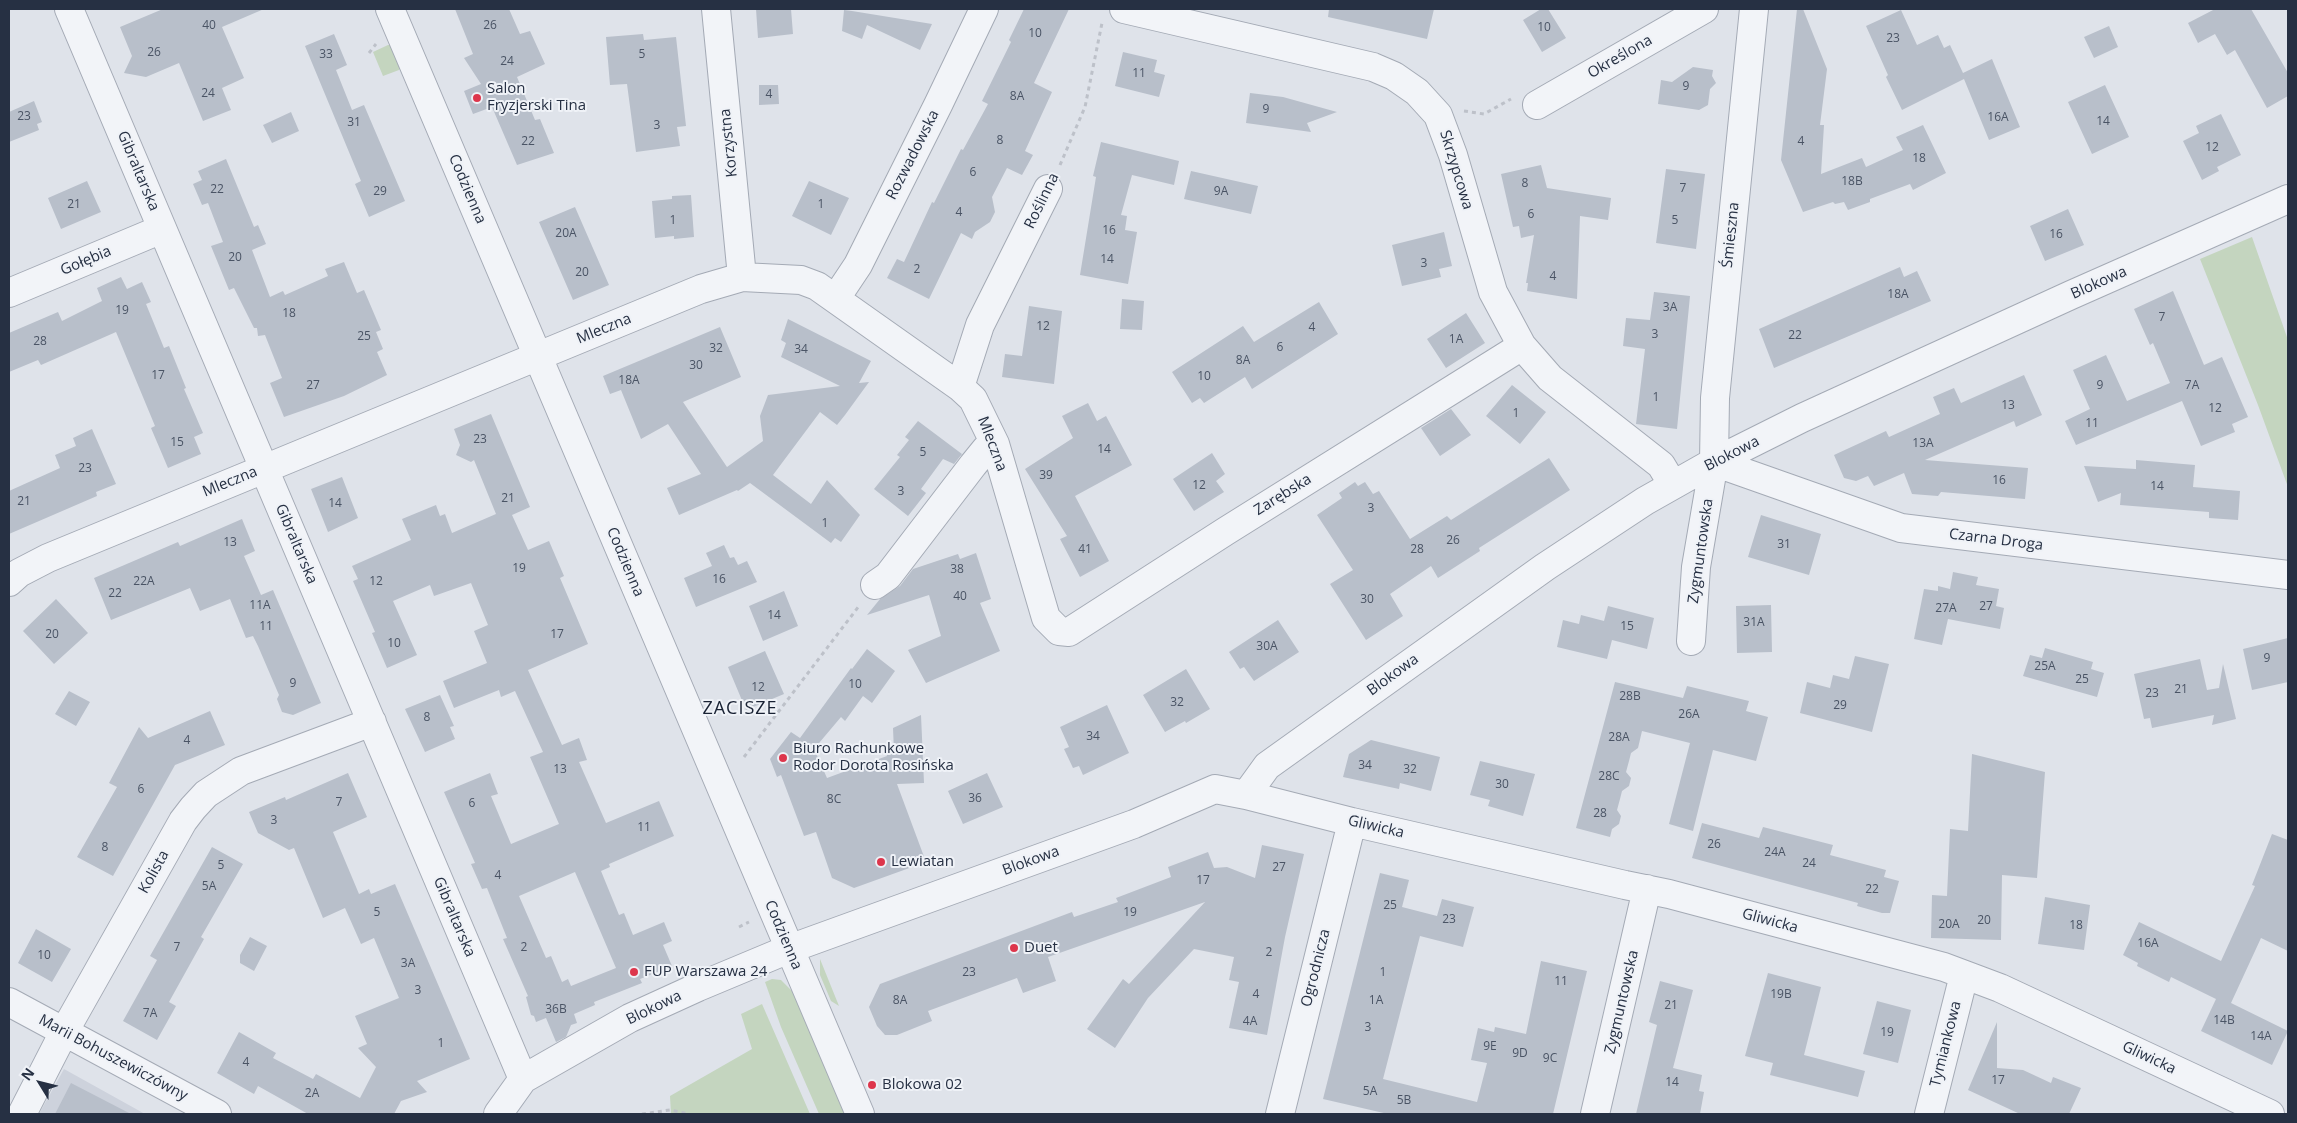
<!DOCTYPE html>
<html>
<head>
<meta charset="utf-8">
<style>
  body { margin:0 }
  #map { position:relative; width:2297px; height:1123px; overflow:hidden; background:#dfe3ea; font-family:"Open Sans",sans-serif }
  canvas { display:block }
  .frame { position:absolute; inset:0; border:10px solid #263043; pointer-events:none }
  .north { position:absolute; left:15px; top:1058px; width:50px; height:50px; -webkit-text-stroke:4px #eff2f7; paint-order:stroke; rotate:306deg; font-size:14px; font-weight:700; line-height:20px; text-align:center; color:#263043 }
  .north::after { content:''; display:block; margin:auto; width:18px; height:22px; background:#263043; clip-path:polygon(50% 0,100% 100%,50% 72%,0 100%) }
</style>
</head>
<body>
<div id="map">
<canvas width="2297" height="1123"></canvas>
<div class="frame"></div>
<div class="north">N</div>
</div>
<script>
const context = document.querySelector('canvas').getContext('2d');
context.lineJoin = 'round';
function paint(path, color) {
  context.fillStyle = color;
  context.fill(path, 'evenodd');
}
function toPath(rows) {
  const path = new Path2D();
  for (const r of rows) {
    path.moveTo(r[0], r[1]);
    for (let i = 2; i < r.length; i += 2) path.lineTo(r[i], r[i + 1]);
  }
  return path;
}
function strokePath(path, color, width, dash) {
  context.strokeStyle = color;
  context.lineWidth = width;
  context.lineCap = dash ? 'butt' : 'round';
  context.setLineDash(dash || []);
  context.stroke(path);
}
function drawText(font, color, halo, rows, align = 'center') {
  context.font = font + ' "Open Sans",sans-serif';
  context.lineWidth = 4;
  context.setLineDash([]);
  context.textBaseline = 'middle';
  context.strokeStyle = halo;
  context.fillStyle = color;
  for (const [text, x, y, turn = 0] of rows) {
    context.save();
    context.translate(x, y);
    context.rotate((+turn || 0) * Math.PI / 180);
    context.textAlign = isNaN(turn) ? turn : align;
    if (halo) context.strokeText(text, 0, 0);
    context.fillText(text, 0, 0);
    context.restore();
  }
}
const built = toPath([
  [64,1069,145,1114,39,1114]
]);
const green = toPath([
  [388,45,392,45,401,66,399,70,383,76,373,52],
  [2252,237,2288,340,2288,487,2258,405,2200,259],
  [820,959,839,1006,831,1001,820,975],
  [772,979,781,980,794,993,845,1114,819,1114,781,1027,765,982],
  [762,1004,810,1114,671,1114,670,1096,752,1049,741,1014]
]);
const building = toPath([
  [163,9,264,9,222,27,244,78,222,88,231,110,203,121,179,63,146,77,124,73,132,56,120,27],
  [455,9,509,9,520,34,530,31,545,64,517,77,535,120,540,119,554,153,517,165,492,107,473,114,464,91,481,84,464,58,473,54],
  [756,9,791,9,793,34,758,38],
  [1024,9,1069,9,1034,83,1052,92,1025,151,1033,155,1022,175,1007,168,992,197,995,212,990,222,975,232,972,239,961,233,929,299,887,278,897,259,904,262,932,202,934,203,961,149,963,150,988,104,982,101,1011,42,1009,40],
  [1329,9,1434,9,1427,39,1328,17],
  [1541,9,1548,9,1566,38,1542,52,1523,20],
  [1797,9,1803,9,1827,69,1820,125,1824,125,1821,174,1862,158,1866,167,1903,150,1896,137,1923,125,1946,173,1913,190,1910,184,1870,199,1870,202,1848,210,1844,202,1835,204,1833,202,1803,212,1781,160],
  [2215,9,2251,9,2288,73,2288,96,2267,108,2235,50,2227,55,2215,34,2198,43,2188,23],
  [844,10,852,11,932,24,920,50,867,25,862,39,842,31],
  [1901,10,1917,45,1938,35,1944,48,1950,45,1963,73,1992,59,2020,127,1989,140,1964,79,1902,110,1886,77,1888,75,1866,26],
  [2109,26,2118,47,2094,58,2084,37],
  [334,34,347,65,336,70,352,110,364,105,405,201,369,217,355,184,361,181,305,46],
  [643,34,644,40,676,37,686,126,677,127,680,146,636,152,627,84,610,85,606,37],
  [1123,52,1157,60,1154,72,1165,75,1159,97,1115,86],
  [1693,67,1713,70,1712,76,1716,83,1710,89,1708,105,1699,110,1658,104,1661,80,1672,82],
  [759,85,778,85,779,104,759,105],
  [2105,85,2129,137,2092,154,2068,102],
  [1250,93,1283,97,1337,112,1307,123,1311,132,1246,123],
  [34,101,42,122,37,124,39,130,9,142,9,112],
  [291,112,299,131,272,143,263,125],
  [2221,114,2241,155,2217,167,2219,171,2202,180,2183,141,2199,133,2196,126],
  [1101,142,1179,161,1174,185,1132,175,1121,215,1127,216,1125,230,1137,232,1128,284,1080,275,1096,177,1093,176],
  [226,159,254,227,258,225,266,244,252,250,270,297,283,291,285,295,328,276,325,269,344,262,357,293,364,290,381,330,376,332,383,349,377,352,387,375,344,396,284,417,270,383,282,378,265,335,258,336,257,328,254,328,234,288,229,290,211,246,223,242,208,203,202,205,193,184,202,180,198,171],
  [1541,165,1547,188,1611,198,1608,220,1580,216,1577,299,1527,291,1528,283,1526,283,1534,235,1521,238,1519,226,1513,227,1501,174],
  [1666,169,1705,174,1696,249,1656,243],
  [1191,171,1258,186,1251,214,1184,199],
  [87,181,101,212,61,229,48,198],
  [809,181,849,198,831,235,792,216],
  [691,195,694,237,674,239,674,236,655,238,652,201,672,199,672,196],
  [575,207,609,285,573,300,539,222],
  [2068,209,2084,245,2045,261,2030,226],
  [1444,232,1452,266,1439,269,1441,277,1402,286,1392,245],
  [1900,267,1904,277,1917,271,1931,301,1774,368,1759,329],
  [121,277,127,289,142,282,151,302,146,304,164,348,169,346,186,388,184,389,203,433,194,437,201,454,168,468,151,428,155,426,116,332,41,365,38,360,9,372,9,333,58,312,62,321,102,301,97,288],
  [2173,291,2204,365,2222,357,2248,417,2232,424,2235,432,2201,446,2182,401,2076,445,2065,421,2090,409,2073,370,2106,355,2127,401,2170,383,2153,343,2150,345,2134,309],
  [1654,292,1690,296,1677,429,1636,424,1645,349,1623,346,1626,318,1650,320],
  [1122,299,1144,301,1142,330,1120,329],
  [1319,302,1338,334,1252,389,1245,377,1204,403,1200,398,1192,403,1172,372,1243,326,1254,342],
  [1029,306,1062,311,1054,384,1002,377,1005,354,1022,356],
  [1466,313,1485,343,1446,368,1427,339],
  [788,319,871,361,859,383,869,382,845,415,837,425,820,412,773,475,811,504,827,480,860,515,841,542,835,538,831,543,750,483,738,491,737,490,679,515,667,488,701,474,668,424,641,439,621,390,610,394,603,376,720,327,741,377,683,402,727,467,763,441,760,416,768,395,840,386,781,357,786,343,781,340],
  [2024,375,2042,415,2016,427,2014,421,1925,460,2028,468,2025,499,1941,492,1938,496,1912,494,1904,473,1874,486,1868,476,1856,481,1844,478,1834,455,1886,431,1889,437,1940,414,1933,397,1954,388,1961,403],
  [1512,385,1546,412,1520,444,1486,416],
  [1088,403,1097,421,1106,416,1132,465,1075,496,1109,561,1080,577,1060,539,1067,536,1025,469,1073,438,1062,416],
  [1451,409,1471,435,1440,456,1421,428],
  [491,414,530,507,512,515,528,550,549,541,564,576,560,578,588,644,528,670,562,745,579,738,587,760,579,762,606,823,659,801,674,836,609,864,610,867,601,871,619,915,624,913,633,935,664,922,672,941,663,945,672,966,640,979,642,983,594,1002,595,1005,574,1014,577,1023,571,1025,566,1037,556,1042,546,1018,536,1022,534,1016,531,1015,526,997,528,996,503,939,507,938,487,888,482,889,471,864,475,863,444,792,490,773,498,794,491,796,511,844,559,824,530,757,543,752,515,691,501,697,499,690,454,708,443,681,487,663,474,631,488,625,471,583,434,596,430,585,393,601,417,655,387,668,372,633,375,632,353,581,358,579,352,566,411,540,402,519,436,505,440,516,445,514,452,533,496,514,474,460,471,462,456,455,460,445,454,429],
  [575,872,616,968,571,986,568,979,562,982,551,956,546,958,519,896],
  [918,421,962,454,954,464,943,459,921,489,926,493,908,516,874,489,900,457,897,455,909,440,905,437],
  [92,429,116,484,96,492,97,496,9,534,9,491,60,468,55,455,76,446,73,438],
  [1212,453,1225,474,1216,481,1224,492,1194,511,1173,479],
  [1549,458,1570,490,1479,548,1480,551,1438,578,1431,566,1390,594,1403,616,1366,640,1330,584,1353,570,1317,515,1342,498,1339,493,1355,482,1358,486,1365,482,1373,494,1379,491,1410,539,1447,516,1451,520],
  [2136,460,2195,465,2193,487,2240,491,2238,520,2209,518,2209,512,2120,505,2121,493,2098,502,2084,466,2136,469],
  [342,477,358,518,328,532,311,489],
  [1761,515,1821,534,1809,575,1748,557],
  [242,519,255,551,244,556,261,595,273,590,321,703,293,715,282,712,277,699,279,695,258,646,253,636,246,638,230,599,200,611,190,588,111,620,94,578,178,542,180,546],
  [724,545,730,558,734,557,738,565,747,561,757,582,696,607,684,578,712,566,706,553],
  [976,553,991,599,980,603,1000,651,926,683,908,650,941,636,929,595,867,615,880,599,900,586,913,569,958,554,960,559],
  [1953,572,1978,577,1976,585,1999,589,1996,606,2004,608,2000,629,1948,619,1942,645,1914,639,1924,589,1938,591,1938,586,1950,589],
  [784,591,798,626,763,641,749,606],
  [56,599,88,633,54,664,23,631],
  [1771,605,1772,652,1737,653,1736,606],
  [1608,606,1654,618,1647,649,1612,640,1607,659,1557,647,1563,620,1579,624,1581,615,1604,621],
  [1278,620,1299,652,1254,681,1244,667,1240,669,1229,652],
  [2288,638,2288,682,2252,690,2243,649],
  [2045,648,2093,662,2091,669,2104,673,2097,697,2023,676,2030,655,2042,658],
  [867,649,895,671,872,703,863,696,845,721,841,717,814,749,827,778,887,756,886,752,894,752,893,728,921,715,924,783,897,784,926,862,854,888,832,878,816,832,804,836,781,775,777,777,770,759,791,732,800,738,851,668,852,669],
  [765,651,784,694,746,710,728,667],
  [1855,656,1889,664,1872,732,1800,713,1807,682,1830,688,1833,675,1849,679],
  [2200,659,2207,690,2219,688,2223,664,2236,719,2212,725,2214,715,2152,728,2150,718,2144,719,2134,674],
  [1186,669,1210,709,1186,723,1185,721,1165,732,1143,695],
  [1615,682,1683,698,1687,686,1749,701,1746,711,1768,717,1756,761,1713,750,1693,831,1669,824,1690,743,1642,731,1638,748,1631,753,1629,761,1626,772,1631,778,1629,786,1622,791,1620,799,1617,810,1621,816,1619,824,1612,829,1610,837,1576,828],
  [69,691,90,702,76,726,55,714],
  [440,695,454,726,450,727,455,739,425,752,405,709],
  [1107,705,1129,753,1083,775,1079,766,1073,768,1064,749,1069,747,1060,727],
  [210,711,225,745,175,765,113,876,77,857,117,787,109,783,139,727,148,738],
  [1371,740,1440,757,1431,791,1400,783,1399,789,1343,777,1349,754],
  [1972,754,2045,772,2037,878,2002,875,2001,940,1931,938,1932,895,1947,896,1950,829,1968,831],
  [1480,761,1535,774,1523,816,1488,806,1490,800,1470,795],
  [348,773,367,817,333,832,359,894,369,889,371,894,395,884,470,1059,417,1081,427,1092,401,1101,394,1114,308,1114,258,1086,254,1094,217,1073,239,1032,276,1053,273,1058,313,1079,316,1074,360,1098,376,1067,358,1048,367,1044,355,1016,399,998,374,938,361,944,345,908,323,918,294,848,289,850,258,833,249,812,285,797,286,800],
  [987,773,1003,807,963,824,948,791],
  [1702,823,1759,838,1763,827,1833,845,1830,855,1886,870,1884,877,1899,881,1890,913,1882,913,1857,906,1858,903,1692,858],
  [2272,834,2288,840,2288,951,2261,938,2231,1003,2288,1031,2272,1065,2201,1031,2216,999,2171,977,2169,982,2137,966,2138,963,2123,955,2139,922,2221,961,2255,886,2252,885],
  [1262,845,1304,854,1285,937,1267,1035,1229,1028,1239,982,1229,980,1234,957,1194,949,1148,998,1115,1048,1087,1029,1123,979,1129,984,1205,902,1048,957,1056,981,1023,993,1017,978,928,1011,932,1021,897,1035,885,1035,877,1026,869,1007,880,984,1072,912,1074,917,1118,902,1116,898,1171,877,1168,867,1208,852,1214,868,1227,867,1255,878],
  [212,847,243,864,201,937,204,939,169,1002,176,1006,157,1040,123,1021,157,960,150,956],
  [1380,873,1409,880,1402,907,1437,916,1442,899,1474,907,1463,947,1420,936,1383,1079,1477,1102,1487,1063,1471,1060,1478,1028,1494,1032,1495,1027,1526,1034,1541,961,1587,971,1553,1114,1388,1114,1323,1099],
  [2045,897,2090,905,2084,950,2038,944],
  [36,929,71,949,52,982,18,963],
  [250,937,267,946,254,971,240,963,240,955],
  [1768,973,1821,987,1804,1055,1865,1071,1858,1097,1770,1075,1773,1063,1745,1056],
  [1660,981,1693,990,1673,1068,1702,1075,1699,1091,1704,1092,1700,1114,1636,1114,1657,1025,1649,1022],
  [1877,1001,1911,1010,1898,1063,1863,1054],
  [1997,1022,1997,1068,2023,1070,2051,1083,2053,1077,2081,1088,2069,1114,2020,1114,1968,1090],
  [71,1083,131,1114,55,1114]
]);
const path = toPath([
  [369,53,376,44],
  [1464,111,1484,114,1511,99],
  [1060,165,1085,107,1102,23],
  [744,757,859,606],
  [739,927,749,922],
  [642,1114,670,1110,689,1114]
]);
const minor = toPath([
  [69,9,523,1079],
  [390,9,860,1114],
  [716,9,742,277],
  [1124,9,1373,67,1394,76,1417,92,1438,115,1453,155,1493,292,1522,346,1550,378,1661,465,1673,485],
  [1537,105,1704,9],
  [9,293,162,229],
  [836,298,858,265,938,105,984,9],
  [960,387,980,325,1048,189],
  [1714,462,1901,528,2288,575],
  [9,582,19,573,48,558,701,289,742,277,801,280,817,286,960,387,973,399,995,444,1046,618,1059,631,1069,632,1226,531,1522,346],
  [875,585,888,576,973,465,986,449,995,444],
  [1691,641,1696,567,1714,462,1715,398,1754,9],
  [1246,795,1267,766,1545,567,1645,501,1714,462,1802,418,2071,295,2288,199],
  [9,1002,217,1114],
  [22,1114,64,1032,183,821,193,808,206,794,241,771,372,722],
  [498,1114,523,1079,630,1018,698,987,789,949,1134,824,1215,789,1246,795,1352,822,1625,885,1669,894,1944,967,2000,988,2270,1114],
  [1280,1114,1352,822],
  [1595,1114,1647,889],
  [1929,1114,1964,975]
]);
const markers = [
  [477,98,5,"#dd364c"],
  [783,758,5,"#dd364c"],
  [881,862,5,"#dd364c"],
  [1014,948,5,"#dd364c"],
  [634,972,5,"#dd364c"],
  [872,1085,5,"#dd364c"]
];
const numberNames = [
  ["40",209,26],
  ["26",490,26],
  ["10",1544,28],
  ["10",1035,34],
  ["23",1893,39],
  ["26",154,53],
  ["33",326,55],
  ["5",642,55],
  ["24",507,62],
  ["11",1139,74],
  ["9",1686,87],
  ["24",208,94],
  ["4",769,95],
  ["8A",1017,97],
  ["9",1266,110],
  ["23",24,117],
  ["16A",1998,118],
  ["14",2103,122],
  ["31",354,123],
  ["3",657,126],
  ["8",1000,141],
  ["22",528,142],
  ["4",1801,142],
  ["12",2212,148],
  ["18",1919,159],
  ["6",973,173],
  ["18B",1852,182],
  ["8",1525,184],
  ["7",1683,189],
  ["22",217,190],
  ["29",380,192],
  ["9A",1221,192],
  ["21",74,205],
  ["1",821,205],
  ["4",959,213],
  ["6",1531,215],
  ["1",673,221],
  ["5",1675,221],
  ["16",1109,231],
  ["20A",566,234],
  ["16",2056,235],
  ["20",235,258],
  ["14",1107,260],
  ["3",1424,264],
  ["2",917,270],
  ["20",582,273],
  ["4",1553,277],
  ["18A",1898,295],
  ["3A",1670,308],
  ["19",122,311],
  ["18",289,314],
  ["7",2162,318],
  ["12",1043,327],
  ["4",1312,328],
  ["3",1655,335],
  ["22",1795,336],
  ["25",364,337],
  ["1A",1456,340],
  ["28",40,342],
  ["6",1280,348],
  ["32",716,349],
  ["34",801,350],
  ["8A",1243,361],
  ["30",696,366],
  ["17",158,376],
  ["10",1204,377],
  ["18A",629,381],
  ["27",313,386],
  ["9",2100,386],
  ["7A",2192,386],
  ["1",1656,398],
  ["13",2008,406],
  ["12",2215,409],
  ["1",1516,414],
  ["11",2092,424],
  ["23",480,440],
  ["15",177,443],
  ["13A",1923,444],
  ["14",1104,450],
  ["5",923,453],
  ["23",85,469],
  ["39",1046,476],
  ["16",1999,481],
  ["12",1199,486],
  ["14",2157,487],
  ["3",901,492],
  ["21",508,499],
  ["21",24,502],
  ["14",335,504],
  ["3",1371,509],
  ["1",825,524],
  ["26",1453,541],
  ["13",230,543],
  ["31",1784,545],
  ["41",1085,550],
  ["28",1417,550],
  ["19",519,569],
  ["38",957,570],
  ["16",719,580],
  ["22A",144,582],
  ["12",376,582],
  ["22",115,594],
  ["40",960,597],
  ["30",1367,600],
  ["11A",260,606],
  ["27",1986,607],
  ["27A",1946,609],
  ["14",774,616],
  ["31A",1754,623],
  ["11",266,627],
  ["15",1627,627],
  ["20",52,635],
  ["17",557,635],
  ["10",394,644],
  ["30A",1267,647],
  ["9",2267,659],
  ["25A",2045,667],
  ["25",2082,680],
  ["9",293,684],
  ["10",855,685],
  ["12",758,688],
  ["21",2181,690],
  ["23",2152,694],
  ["28B",1630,697],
  ["32",1177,703],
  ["29",1840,706],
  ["26A",1689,715],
  ["8",427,718],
  ["34",1093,737],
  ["28A",1619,738],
  ["4",187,741],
  ["34",1365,766],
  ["13",560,770],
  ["32",1410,770],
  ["28C",1609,777],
  ["30",1502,785],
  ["6",141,790],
  ["36",975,799],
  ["8C",834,800],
  ["7",339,803],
  ["6",472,804],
  ["28",1600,814],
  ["3",274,821],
  ["11",644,828],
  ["26",1714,845],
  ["8",105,848],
  ["24A",1775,853],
  ["24",1809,864],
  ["5",221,866],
  ["27",1279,868],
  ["4",498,876],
  ["17",1203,881],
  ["5A",209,887],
  ["22",1872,890],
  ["25",1390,906],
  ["5",377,913],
  ["19",1130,913],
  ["23",1449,920],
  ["20",1984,921],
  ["20A",1949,925],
  ["18",2076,926],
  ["16A",2148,944],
  ["7",177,948],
  ["2",524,948],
  ["2",1269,953],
  ["10",44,956],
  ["3A",408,964],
  ["23",969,973],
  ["1",1383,973],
  ["11",1561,982],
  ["3",418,991],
  ["4",1256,995],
  ["19B",1781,995],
  ["8A",900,1001],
  ["1A",1376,1001],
  ["21",1671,1006],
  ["36B",556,1010],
  ["7A",150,1014],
  ["14B",2224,1021],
  ["4A",1250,1022],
  ["3",1368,1028],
  ["19",1887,1033],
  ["14A",2261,1037],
  ["1",441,1044],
  ["9E",1490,1047],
  ["9D",1520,1054],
  ["9C",1550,1059],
  ["4",246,1063],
  ["17",1998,1081],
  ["14",1672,1083],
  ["5A",1370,1092],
  ["2A",312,1094],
  ["5B",1404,1101]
];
const streetNames = [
  ["Określona",1620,57,-30],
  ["Korzystna",729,143,-96],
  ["Rozwadowska",913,155,-63],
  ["Skrzypcowa",1456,170,73],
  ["Gibraltarska",138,171,67],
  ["Codzienna",467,189,67],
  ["Roślinna",1042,201,-64],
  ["Śmieszna",1731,235,-84],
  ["Gołębia",86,261,-23],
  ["Blokowa",2099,283,-24],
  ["Mleczna",604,329,-22],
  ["Mleczna",992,444,69],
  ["Blokowa",1732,454,-27],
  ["Mleczna",230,482,-22],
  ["Zarębska",1283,495,-32],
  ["Czarna Droga",1996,540,7],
  ["Gibraltarska",296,544,67],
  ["Zygmuntowska",1701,551,-82],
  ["Codzienna",625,562,67],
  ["Blokowa",1393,675,-36],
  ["Gliwicka",1376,827,13],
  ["Blokowa",1031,861,-20],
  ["Kolista",154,872,-61],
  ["Gibraltarska",454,917,67],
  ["Gliwicka",1770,921,15],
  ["Codzienna",783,935,67],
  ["Ogrodnicza",1316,968,-76],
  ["Zygmuntowska",1622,1002,-77],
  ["Blokowa",654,1008,-26],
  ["Tymiankowa",1946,1044,-76],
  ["Marii Bohuszewiczówny",113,1058,28],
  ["Gliwicka",2149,1058,25]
];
const poiNames = [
  ["Salon",487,89],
  ["Fryzjerski Tina",487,106],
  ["Biuro Rachunkowe",793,749],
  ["Rodor Dorota Rosińska",793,766],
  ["Lewiatan",891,862],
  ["Duet",1024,948],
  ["FUP Warszawa 24",644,972],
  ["Blokowa 02",882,1085]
];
const quarterNames = [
  ["ZACISZE",740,709]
];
paint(built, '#cdd2dc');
paint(green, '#c4d5bf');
paint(building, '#b8bfca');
strokePath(minor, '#a4aab5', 30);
strokePath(path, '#bdc1c9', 3, [4, 4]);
strokePath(minor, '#f2f4f8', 28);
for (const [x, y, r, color] of markers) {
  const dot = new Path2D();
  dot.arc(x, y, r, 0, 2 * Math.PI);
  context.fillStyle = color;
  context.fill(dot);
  strokePath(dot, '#eff2f7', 2);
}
drawText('12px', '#4a5465', null, numberNames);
drawText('15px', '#263043', '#eff2f7', streetNames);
drawText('15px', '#263043', '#eff2f7', poiNames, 'left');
context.letterSpacing = '1px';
drawText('18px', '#182133', '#eff2f7', quarterNames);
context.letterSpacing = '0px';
</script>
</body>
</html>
